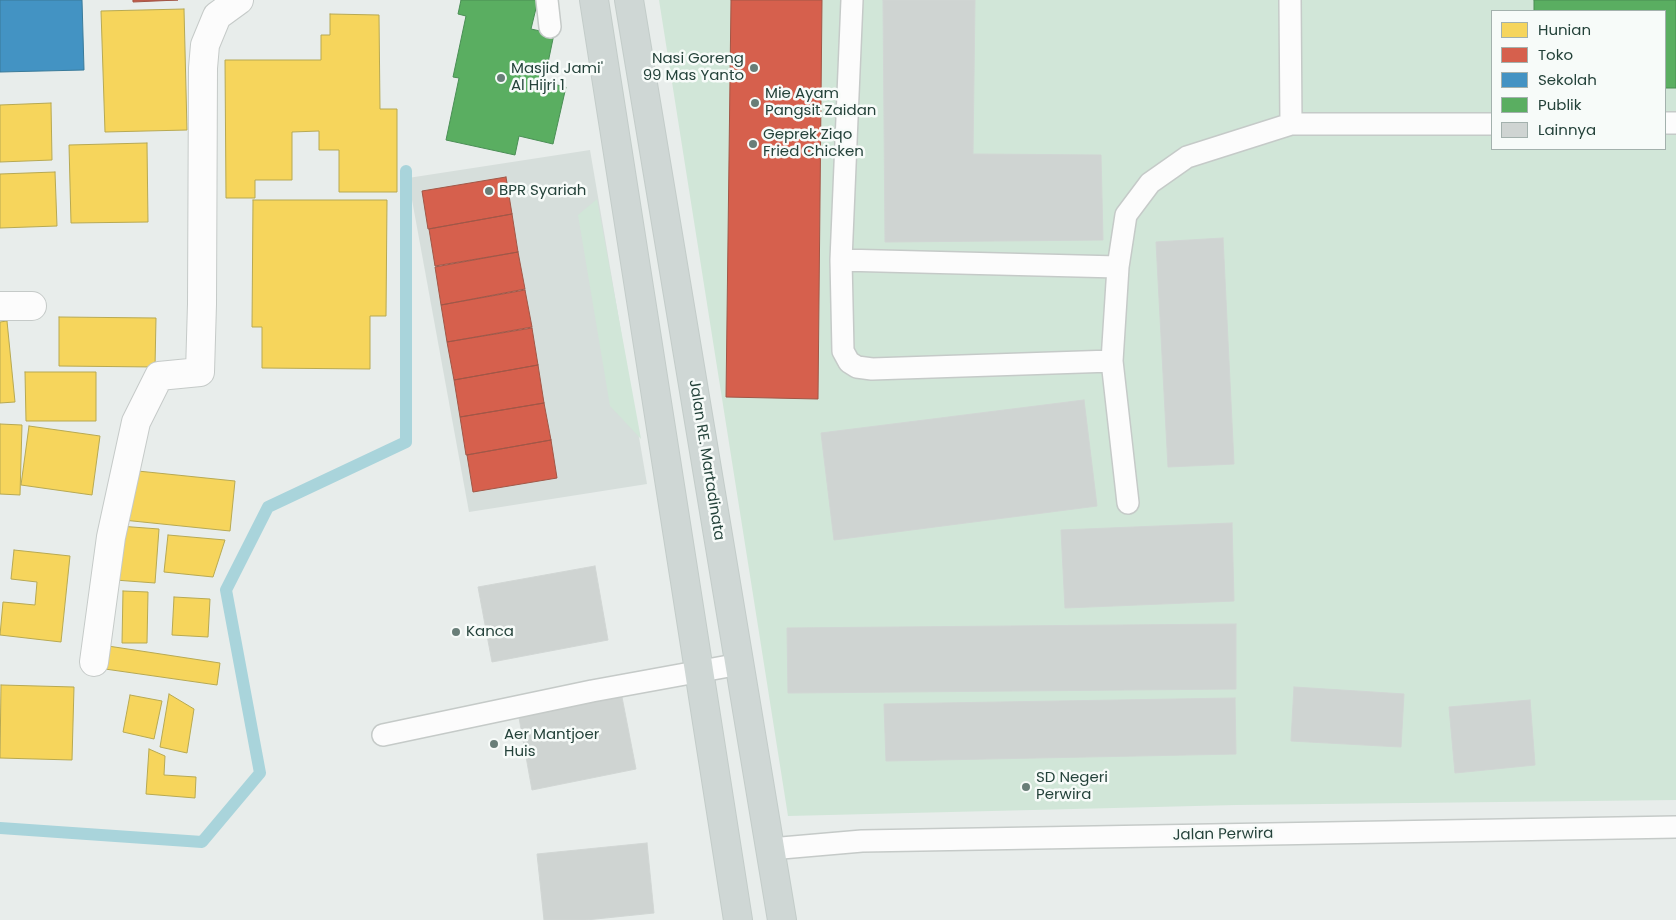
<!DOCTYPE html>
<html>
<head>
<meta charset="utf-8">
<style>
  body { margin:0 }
  #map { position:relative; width:1676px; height:920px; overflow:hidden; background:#e8edeb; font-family:Poppins,sans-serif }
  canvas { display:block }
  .legend { position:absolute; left:1491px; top:10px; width:175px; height:140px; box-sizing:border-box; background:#f7fbf9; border:1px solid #a3b1ad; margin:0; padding:6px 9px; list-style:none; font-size:15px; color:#24423a }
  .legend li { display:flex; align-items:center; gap:10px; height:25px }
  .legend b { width:25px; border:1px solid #a3b1ad }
</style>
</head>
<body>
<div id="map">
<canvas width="1676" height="920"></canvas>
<ul class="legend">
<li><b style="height:14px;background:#f6d55c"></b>Hunian</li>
<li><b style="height:14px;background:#d6604d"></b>Toko</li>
<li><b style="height:14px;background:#4393c3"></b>Sekolah</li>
<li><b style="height:14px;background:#5aae61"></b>Publik</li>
<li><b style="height:14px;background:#cfd4d2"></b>Lainnya</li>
</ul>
</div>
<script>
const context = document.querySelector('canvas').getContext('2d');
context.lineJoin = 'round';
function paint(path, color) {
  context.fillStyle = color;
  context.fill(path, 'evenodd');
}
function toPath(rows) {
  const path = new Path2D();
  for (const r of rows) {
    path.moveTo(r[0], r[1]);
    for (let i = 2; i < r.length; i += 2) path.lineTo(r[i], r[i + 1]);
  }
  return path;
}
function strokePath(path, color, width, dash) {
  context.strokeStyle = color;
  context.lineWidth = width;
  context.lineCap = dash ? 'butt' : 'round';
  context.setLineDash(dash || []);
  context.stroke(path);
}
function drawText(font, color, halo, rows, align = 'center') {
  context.font = font + ' Poppins,sans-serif';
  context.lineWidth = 5;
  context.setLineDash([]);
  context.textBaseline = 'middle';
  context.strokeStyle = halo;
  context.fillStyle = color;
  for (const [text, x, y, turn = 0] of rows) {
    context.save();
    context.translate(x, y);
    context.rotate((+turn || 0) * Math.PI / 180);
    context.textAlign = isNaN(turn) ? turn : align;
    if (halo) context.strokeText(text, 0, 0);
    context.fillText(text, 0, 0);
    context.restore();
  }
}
const built = toPath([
  [590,150,647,484,469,512,408,178]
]);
const green = toPath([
  [659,0,1676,0,1676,800,1236,805,788,816],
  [1492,11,1665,11,1665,149,1492,149],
  [597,199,641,439,610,406,578,215]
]);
const homes = toPath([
  [184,9,187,130,105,132,101,11,184,9],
  [330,14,379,15,380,109,397,109,397,192,339,192,339,150,319,150,319,131,292,132,292,180,255,180,255,198,226,198,225,60,321,60,321,35,330,35,330,14],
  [51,103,52,160,0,162,0,105,51,103],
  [147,143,148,222,71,223,69,145,147,143],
  [55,172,57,226,0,228,0,174,55,172],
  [253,200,387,200,386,316,370,316,370,369,262,368,262,327,252,327,253,200],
  [59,317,156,318,155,367,59,366,59,317],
  [7,321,15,402,0,403,0,322,7,321],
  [25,372,96,372,96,421,26,421,25,372],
  [0,424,22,425,20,495,0,494,0,424],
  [29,426,100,436,92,495,21,485,29,426],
  [128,470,235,481,230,531,123,520,128,470],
  [119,526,159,529,155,583,115,580,119,526],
  [168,535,225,540,213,577,164,572,168,535],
  [14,550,70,556,61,642,0,635,3,602,35,605,37,582,11,579,14,550],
  [123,591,148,592,147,643,122,643,123,591],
  [174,597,210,599,208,637,172,635,174,597],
  [108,646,220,663,217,685,105,669,108,646],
  [1,685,74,687,72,760,0,758,1,685],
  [169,694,194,709,187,753,160,747,169,694],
  [130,695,162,701,154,739,123,732,130,695],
  [149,749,165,756,164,775,196,777,195,798,146,794,149,749]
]);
const shops = toPath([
  [133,0,178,0,133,2,133,0],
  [731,0,822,0,818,399,726,397,731,0],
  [506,177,512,214,428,229,422,191,506,177],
  [512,214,518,252,435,266,429,229,512,214],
  [518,252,525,289,441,305,435,267,518,252],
  [525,290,532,327,447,342,441,305,525,290],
  [532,328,538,365,454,380,447,342,532,328],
  [538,365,544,403,460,417,454,380,538,365],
  [544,403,551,440,466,455,460,417,544,403],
  [551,440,557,478,473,492,467,455,551,440]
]);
const schools = toPath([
  [0,0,82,0,84,70,0,72,0,0]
]);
const public = toPath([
  [461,0,538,0,531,29,554,34,544,82,566,87,553,144,519,136,515,155,446,140,459,78,453,77,466,16,458,14,461,0],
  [1534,0,1676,0,1676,88,1665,88,1665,11,1534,11,1534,0]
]);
const stream = toPath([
  [0,828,202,842,260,773,226,590,268,507,406,442,406,171]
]);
const building = toPath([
  [883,0,975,0,973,154,1101,155,1103,240,885,242,883,0],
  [1223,238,1234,464,1168,467,1156,242,1223,238],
  [1084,400,1097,506,834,540,821,433,1084,400],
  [1232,523,1234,601,1065,608,1061,530,1232,523],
  [595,566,608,640,492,662,478,587,595,566],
  [1236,624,1236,689,788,693,787,628,1236,624],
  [1294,687,1404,694,1401,747,1291,741,1294,687],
  [621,692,636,769,532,790,518,712,621,692],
  [1235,698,1236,754,886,761,884,704,1235,698],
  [1530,700,1535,765,1455,773,1449,707,1530,700],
  [647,843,654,913,586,920,544,920,537,854,647,843]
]);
const lane = toPath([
  [547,0,550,27],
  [852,0,841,260,843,351,849,362,857,367,872,369,1112,361,1128,503],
  [1290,0,1291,124],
  [1665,123,1676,123],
  [841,260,1118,267,1112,361],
  [1118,267,1126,215,1150,183,1187,157,1291,124,1492,124],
  [383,735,592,691,740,664],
  [770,849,862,841,1676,827]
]);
const street = toPath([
  [0,306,32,306],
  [94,662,111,537,136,422,159,376,200,372,202,304,203,68,205,45,217,16,239,0]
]);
const primary = toPath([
  [594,0,738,920],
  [629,0,782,920]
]);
const markers = [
  [754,68,5,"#697e78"],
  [501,78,5,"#697e78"],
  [755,103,5,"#697e78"],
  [753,144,5,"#697e78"],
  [489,191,5,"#697e78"],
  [456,632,5,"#697e78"],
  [494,744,5,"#697e78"],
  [1026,787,5,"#697e78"]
];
const poiNames = [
  ["Nasi Goreng",744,59,"right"],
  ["99 Mas Yanto",744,76,"right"],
  ["Masjid Jami'",511,69],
  ["Al Hijri 1",511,86],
  ["Mie Ayam",765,94],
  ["Pangsit Zaidan",765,111],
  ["Geprek Ziqo",763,135],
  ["Fried Chicken",763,152],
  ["BPR Syariah",499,191],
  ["Kanca",466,632],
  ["Aer Mantjoer",504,735],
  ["Huis",504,752],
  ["SD Negeri",1036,778],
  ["Perwira",1036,795]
];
const streetNames = [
  ["Jalan RE. Martadinata",706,460,81],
  ["Jalan Perwira",1223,835,-1]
];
paint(built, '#d6dedb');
paint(green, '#d1e6d8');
paint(homes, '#f6d55c');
strokePath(homes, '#b7a952', 1);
paint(shops, '#d6604d');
strokePath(shops, '#a15747', 1);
paint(schools, '#4393c3');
strokePath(schools, '#3a7b9a', 1);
paint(public, '#5aae61');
strokePath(public, '#4a8e55', 1);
strokePath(stream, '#a9d4db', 12);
paint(building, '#cfd4d2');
strokePath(building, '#d1d6d4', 1);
strokePath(lane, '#c5cac8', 24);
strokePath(street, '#c5cac8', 30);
strokePath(primary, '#c3ccc9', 30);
strokePath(lane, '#fcfcfc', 21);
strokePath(street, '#fcfcfc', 28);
strokePath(primary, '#cfd7d5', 28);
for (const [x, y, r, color] of markers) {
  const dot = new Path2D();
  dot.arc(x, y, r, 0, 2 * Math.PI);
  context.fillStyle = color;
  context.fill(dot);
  strokePath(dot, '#f7fbf9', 2);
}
drawText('15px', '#24423a', '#f7fbf9', poiNames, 'left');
drawText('15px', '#24423a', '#f7fbf9', streetNames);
</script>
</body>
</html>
